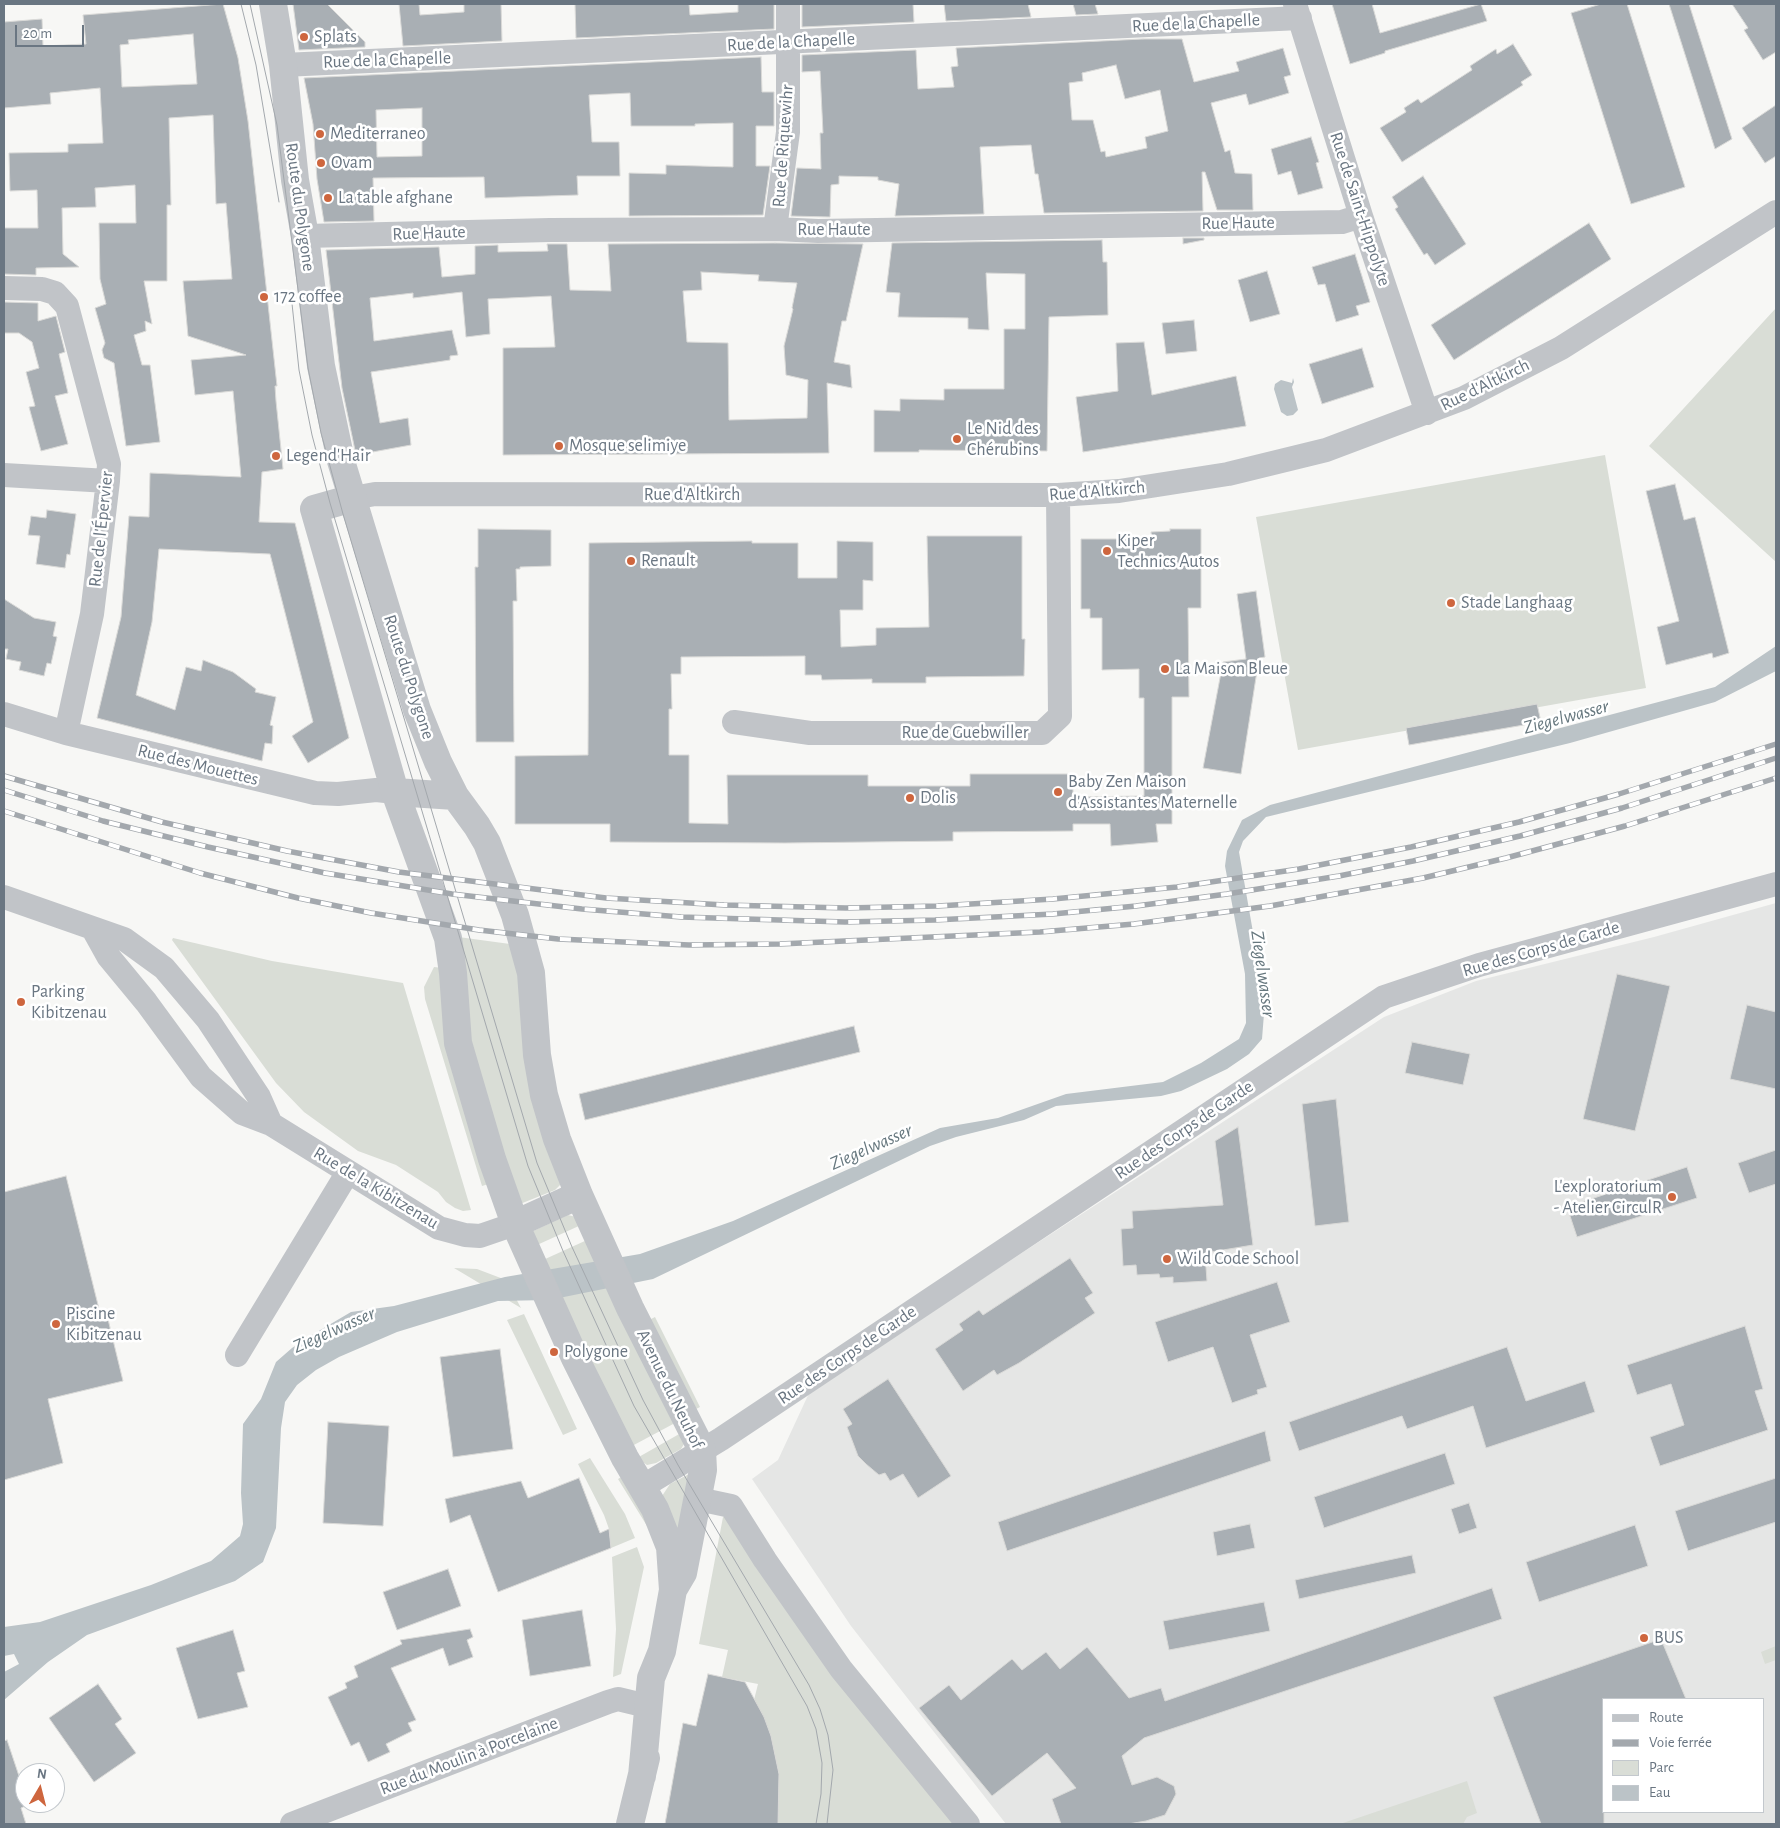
<!DOCTYPE html>
<html>
<head>
<meta charset="utf-8">
<style>
  body { margin:0 }
  #map { position:relative; width:1780px; height:1828px; overflow:hidden; background:#f7f7f5; font-family:"Alegreya Sans",sans-serif }
  canvas { display:block }
  .frame { position:absolute; inset:0; border:5px solid #6a7682; pointer-events:none }
  .legend { position:absolute; left:1602px; top:1698px; width:162px; height:115px; box-sizing:border-box; background:#fff; border:1px solid #c3c8cd; margin:0; padding:6px 9px; list-style:none; font-size:15px; color:#6a7682 }
  .legend li { display:flex; align-items:center; gap:10px; height:25px }
  .legend b { width:25px; border:1px solid #c3c8cd }
  .north { position:absolute; left:15px; top:1763px; width:50px; height:50px; box-sizing:border-box; background:#fff; border:1px solid #c3c8cd; border-radius:50%; rotate:8deg; font-size:14px; font-weight:700; line-height:20px; text-align:center; color:#6a7682 }
  .north::after { content:''; display:block; margin:auto; width:18px; height:22px; background:#ce663e; clip-path:polygon(50% 0,100% 100%,50% 72%,0 100%) }
  .scale { position:absolute; left:15px; top:25px; width:69px; height:22px; box-sizing:border-box; border:2px solid #6a7682; border-top:0; padding-left:6px; font-size:15px; line-height:18px; white-space:nowrap; color:#6a7682; -webkit-text-stroke:4px #fff; paint-order:stroke }
</style>
</head>
<body>
<div id="map">
<canvas width="1780" height="1828"></canvas>
<div class="frame"></div>
<ul class="legend">
<li><b style="height:6px;background:#c1c4c8"></b>Route</li>
<li><b style="height:6px;background:#a3a8ad"></b>Voie ferrée</li>
<li><b style="height:14px;background:#d9ddd6"></b>Parc</li>
<li><b style="height:14px;background:#bbc3c7"></b>Eau</li>
</ul>
<div class="north">N</div>
<div class="scale">20 m</div>
</div>
<script>
const context = document.querySelector('canvas').getContext('2d');
context.lineJoin = 'round';
function paint(path, color) {
  context.fillStyle = color;
  context.fill(path, 'evenodd');
}
function toPath(rows) {
  const path = new Path2D();
  for (const r of rows) {
    path.moveTo(r[0], r[1]);
    for (let i = 2; i < r.length; i += 2) path.lineTo(r[i], r[i + 1]);
  }
  return path;
}
function strokePath(path, color, width, dash) {
  context.strokeStyle = color;
  context.lineWidth = width;
  context.lineCap = dash ? 'butt' : 'round';
  context.setLineDash(dash || []);
  context.stroke(path);
}
function drawText(font, color, halo, rows, align = 'center') {
  context.font = font + ' "Alegreya Sans",sans-serif';
  context.lineWidth = 5;
  context.setLineDash([]);
  context.textBaseline = 'middle';
  context.strokeStyle = halo;
  context.fillStyle = color;
  for (const [text, x, y, turn = 0] of rows) {
    context.save();
    context.translate(x, y);
    context.rotate((+turn || 0) * Math.PI / 180);
    context.textAlign = isNaN(turn) ? turn : align;
    if (halo) context.strokeText(text, 0, 0);
    context.fillText(text, 0, 0);
    context.restore();
  }
}
const built = toPath([
  [1776,903,1776,1824,1006,1824,851,1626,752,1479,778,1460,810,1391,1384,1017,1476,981,1654,937],
  [1604,1699,1764,1699,1764,1812,1604,1812]
]);
const green = toPath([
  [1776,308,1776,562,1649,446],
  [1605,455,1646,688,1298,750,1256,517],
  [451,936,510,944,518,969,562,1183,555,1190,520,1204,469,1055],
  [173,938,272,961,403,983,471,1210,463,1211,455,1208,446,1202,438,1192,396,1165,358,1151,304,1112,276,1083,172,940],
  [434,967,443,968,492,1183,482,1186,425,999,424,987],
  [568,1215,576,1217,581,1225,537,1245,533,1231],
  [587,1240,675,1423,632,1446,543,1260],
  [454,1268,477,1269,506,1280,521,1308],
  [524,1314,577,1429,563,1435,507,1320],
  [655,1317,700,1407,694,1410,649,1320],
  [681,1433,684,1444,681,1449,656,1463,647,1465,637,1458],
  [590,1458,625,1514,635,1538,611,1548,609,1529,604,1515,578,1464],
  [691,1473,682,1549,662,1496,670,1484],
  [623,1476,644,1510,652,1534,618,1479],
  [723,1517,730,1518,961,1824,778,1824,779,1774,771,1736,754,1700,758,1684,722,1677,728,1650,699,1644],
  [637,1547,644,1567,621,1674,613,1677,616,1629,612,1557],
  [1776,1646,1776,1660,1765,1664,1761,1652],
  [1467,1781,1477,1813,1467,1817,1463,1824,1340,1824]
]);
const water = toPath([
  [1293,378,1294,382,1292,387,1298,410,1293,415,1287,416,1281,412,1274,389,1275,384,1281,380,1292,383],
  [1776,646,1776,671,1715,702,1570,743,1266,817,1243,841,1239,852,1265,1001,1262,1039,1249,1054,1227,1069,1181,1091,1161,1096,1056,1106,1024,1120,956,1137,930,1146,653,1279,549,1300,498,1301,397,1332,339,1357,316,1370,297,1385,285,1402,281,1428,276,1528,263,1562,235,1581,87,1635,48,1662,4,1700,4,1672,19,1664,14,1654,4,1656,4,1627,40,1622,151,1585,211,1561,240,1536,243,1524,241,1493,243,1424,261,1399,276,1362,292,1348,317,1332,351,1312,394,1306,505,1277,640,1254,733,1221,940,1128,998,1118,1066,1094,1163,1082,1201,1063,1239,1039,1246,1023,1245,974,1225,866,1227,851,1242,820,1270,805,1715,687]
]);
const building = toPath([
  [223,4,238,58,248,121,277,386,275,386,276,401,283,469,262,472,259,522,295,523,349,738,308,763,292,736,313,722,270,554,159,549,152,622,136,695,175,710,186,667,201,671,203,660,233,672,256,689,255,692,276,697,270,725,273,726,272,744,265,743,262,761,97,718,121,617,129,516,149,517,150,473,241,477,233,391,195,395,191,360,246,355,188,336,183,281,232,279,226,203,216,204,213,115,169,118,171,205,167,205,167,281,144,281,152,324,145,321,146,331,134,335,142,365,150,365,160,442,126,446,114,363,104,358,102,350,105,343,95,308,106,304,100,279,99,223,136,223,135,185,95,188,96,207,62,208,63,254,79,267,36,268,36,275,4,274,4,228,38,228,37,190,10,191,9,153,68,152,68,144,103,143,100,88,50,93,51,104,4,108,4,22,42,19,43,46,86,44,83,15,223,4],
  [193,34,197,84,122,87,120,45,129,44,128,40,193,34],
  [293,4,327,4,365,42,365,47,299,50,293,4],
  [399,4,419,4,420,15,464,12,464,4,501,4,502,41,403,46,399,4],
  [575,4,689,4,690,15,738,12,738,4,774,4,774,29,576,38,575,4],
  [802,4,913,4,914,22,802,27,802,4],
  [944,4,1028,4,1031,17,946,21,944,4],
  [1073,4,1095,4,1098,14,1076,15,1073,4],
  [1332,4,1372,4,1380,33,1481,4,1487,21,1385,51,1385,53,1350,64,1332,4],
  [1601,4,1627,4,1685,187,1631,204,1571,13,1601,4],
  [1669,4,1689,4,1732,139,1715,149,1669,4],
  [1732,4,1776,4,1776,52,1763,60,1744,30,1748,28,1732,4],
  [1143,39,1182,39,1194,82,1239,71,1236,62,1283,48,1291,75,1284,77,1289,93,1249,105,1246,94,1211,103,1225,152,1230,150,1235,173,1252,174,1253,210,1217,210,1205,172,1202,172,1203,211,1044,213,1038,174,1035,174,1031,145,980,147,984,214,895,216,899,184,878,180,878,177,839,176,839,184,831,185,830,217,791,216,797,168,821,169,820,133,823,133,820,71,802,72,802,55,916,50,918,89,954,87,951,67,958,66,956,48,1143,39],
  [1116,65,1125,99,1160,90,1168,131,1145,137,1147,148,1106,157,1105,151,1101,152,1093,120,1072,120,1069,83,1083,81,1082,73,1116,65],
  [1513,44,1532,75,1521,82,1523,85,1402,162,1380,128,1406,112,1404,108,1418,99,1421,103,1472,70,1470,66,1496,49,1497,54,1513,44],
  [761,57,762,92,774,92,774,126,756,126,756,166,770,166,763,215,629,216,629,173,666,174,666,165,733,167,733,123,695,124,695,126,631,126,630,93,589,95,592,142,619,142,620,176,577,176,578,195,485,198,484,177,373,178,374,221,324,222,317,179,313,124,304,78,761,57],
  [422,108,422,156,377,157,376,110,422,108],
  [1776,105,1776,156,1765,163,1742,128,1776,105],
  [1311,137,1319,162,1316,163,1323,188,1298,195,1291,171,1278,175,1271,149,1311,137],
  [1423,176,1466,244,1435,265,1427,253,1424,255,1395,209,1398,207,1392,197,1423,176],
  [1589,223,1611,259,1454,360,1431,325,1589,223],
  [1183,238,1204,238,1204,240,1183,244,1183,238],
  [1102,240,1103,262,1107,262,1108,315,1049,317,1047,451,919,450,919,452,874,452,874,410,900,411,900,399,944,400,944,389,1004,389,1004,329,1025,329,1025,274,986,273,989,330,968,329,968,318,898,317,900,293,886,292,892,243,1102,240],
  [775,243,863,244,846,321,842,321,834,362,850,365,852,388,827,383,829,453,503,455,503,348,555,347,551,296,488,299,490,334,466,337,462,292,413,298,413,293,370,298,374,341,452,330,458,355,450,356,450,360,371,372,380,423,408,418,411,445,356,455,342,388,326,250,439,247,442,277,475,274,475,246,498,245,498,252,548,251,547,244,567,244,570,290,611,291,608,244,775,243],
  [701,272,759,275,758,281,797,283,792,308,793,309,784,346,786,375,808,380,807,418,729,420,728,343,687,342,683,291,702,290,701,272],
  [1355,254,1370,302,1356,306,1359,315,1336,322,1325,284,1318,285,1312,267,1355,254],
  [1267,271,1280,314,1250,322,1238,280,1267,271],
  [4,302,38,303,38,321,56,316,65,352,59,354,68,393,55,396,68,444,41,451,29,407,35,406,26,372,39,368,32,342,19,333,4,333,4,302],
  [1194,320,1197,351,1166,354,1162,323,1194,320],
  [1144,342,1152,395,1236,376,1246,426,1083,452,1076,397,1118,391,1116,343,1144,342],
  [1362,348,1374,387,1322,404,1309,364,1362,348],
  [1675,484,1684,520,1695,517,1729,653,1713,658,1712,653,1666,665,1657,627,1679,621,1646,491,1675,484],
  [47,510,76,514,70,555,67,554,65,568,36,564,40,536,28,535,31,516,46,518,47,510],
  [478,529,551,530,551,566,520,567,520,569,516,569,517,601,513,601,514,742,476,742,475,567,478,567,478,529],
  [1170,529,1201,529,1201,608,1188,608,1189,697,1172,697,1172,824,1156,824,1158,842,1111,846,1110,824,1073,824,1073,831,953,832,953,841,785,843,610,842,610,824,515,824,515,756,588,755,589,543,752,541,752,543,798,543,798,578,837,578,837,541,873,542,873,581,863,580,863,610,840,610,841,647,876,645,876,628,929,627,927,536,1022,536,1022,639,1025,639,1024,676,926,677,926,683,872,683,872,679,822,680,821,675,805,675,805,656,681,657,681,674,671,674,672,709,669,709,669,755,689,755,689,823,728,824,727,775,868,775,868,786,970,786,970,774,1073,774,1073,797,1144,796,1144,698,1139,698,1139,669,1102,670,1102,618,1090,618,1090,609,1081,609,1081,539,1152,539,1151,532,1170,531,1170,529],
  [1256,591,1265,657,1259,658,1241,774,1203,768,1223,662,1246,659,1237,594,1256,591],
  [4,599,34,618,56,622,53,636,57,637,51,664,47,663,44,676,19,670,21,662,6,659,8,649,4,649,4,599],
  [1537,704,1541,722,1409,745,1406,728,1537,704],
  [1617,974,1670,986,1635,1131,1583,1119,1617,974],
  [1747,1005,1776,1012,1776,1089,1730,1079,1747,1005],
  [854,1026,860,1052,585,1120,579,1094,854,1026],
  [1412,1042,1470,1054,1463,1085,1405,1073,1412,1042],
  [1336,1099,1349,1222,1315,1226,1302,1104,1336,1099],
  [1238,1127,1253,1245,1205,1253,1207,1281,1173,1283,1173,1277,1160,1278,1159,1274,1137,1275,1136,1265,1123,1266,1121,1229,1133,1228,1132,1211,1223,1205,1215,1141,1238,1127],
  [1776,1150,1776,1184,1749,1193,1738,1163,1776,1150],
  [1687,1167,1697,1198,1577,1237,1567,1207,1687,1167],
  [66,1176,102,1321,106,1311,123,1381,48,1399,63,1463,4,1480,4,1192,66,1176],
  [1070,1258,1093,1293,1085,1298,1095,1313,1019,1363,997,1375,994,1370,963,1391,935,1349,963,1330,959,1324,979,1310,983,1315,1070,1258],
  [1277,1282,1290,1322,1250,1335,1267,1387,1257,1390,1258,1394,1232,1403,1213,1347,1168,1362,1155,1322,1277,1282],
  [1745,1326,1763,1389,1755,1391,1768,1430,1660,1466,1650,1437,1684,1425,1671,1384,1637,1395,1627,1365,1745,1326],
  [1507,1347,1526,1401,1585,1381,1595,1412,1486,1448,1473,1406,1407,1429,1402,1416,1299,1451,1289,1422,1507,1347],
  [500,1349,513,1449,453,1457,440,1357,500,1349],
  [888,1379,951,1476,918,1498,903,1474,890,1481,885,1473,879,1475,866,1464,858,1456,847,1427,852,1424,843,1409,888,1379],
  [328,1422,389,1426,383,1526,323,1523,328,1422],
  [1265,1431,1271,1461,1007,1551,998,1522,1265,1431],
  [1445,1453,1455,1484,1324,1528,1314,1497,1445,1453],
  [579,1478,600,1533,609,1529,611,1548,498,1592,470,1515,450,1523,445,1499,521,1481,528,1498,579,1478],
  [1776,1478,1776,1522,1688,1551,1675,1511,1776,1478],
  [1469,1503,1477,1528,1459,1534,1451,1509,1469,1503],
  [1250,1524,1255,1548,1217,1556,1213,1532,1250,1524],
  [1635,1525,1648,1566,1539,1602,1526,1562,1635,1525],
  [1412,1555,1416,1573,1299,1599,1295,1580,1412,1555],
  [448,1569,461,1606,397,1630,383,1592,448,1569],
  [1492,1588,1502,1619,1144,1738,1122,1756,1132,1785,1157,1777,1174,1786,1176,1794,1165,1815,1146,1821,1128,1824,1061,1824,1052,1799,1076,1788,1047,1753,992,1796,919,1708,949,1685,961,1700,1012,1659,1022,1670,1046,1652,1060,1669,1087,1647,1129,1698,1161,1688,1165,1701,1492,1588],
  [1264,1602,1270,1631,1169,1650,1163,1621,1264,1602],
  [582,1610,591,1666,530,1676,522,1620,582,1610],
  [470,1629,473,1637,467,1640,473,1657,449,1666,443,1648,391,1668,416,1720,408,1723,412,1731,386,1744,390,1752,368,1762,359,1742,351,1746,328,1697,347,1688,345,1683,358,1677,354,1666,402,1644,400,1640,470,1629],
  [233,1630,245,1671,237,1673,248,1707,198,1719,176,1648,233,1630],
  [1661,1639,1686,1699,1604,1699,1604,1824,1541,1824,1493,1697,1661,1639],
  [708,1674,745,1682,764,1717,771,1736,779,1774,778,1824,665,1824,683,1723,696,1726,708,1674],
  [98,1684,122,1719,115,1724,136,1753,94,1782,49,1718,98,1684],
  [7,1740,25,1794,25,1806,21,1808,26,1824,4,1824,4,1741,7,1740]
]);
const minor = toPath([
  [1295,4,1361,216,1427,413],
  [283,65,1300,18],
  [775,229,788,132,788,4],
  [305,236,550,230,775,229,818,231,1342,222,1361,216],
  [4,288,42,289,55,293,67,306,109,464,108,481,92,614,66,733],
  [4,475,108,481],
  [353,498,375,494,1058,495,1119,491,1228,474,1326,450,1464,398,1561,348,1776,212],
  [4,714,66,733,315,793,338,794,376,790,395,792],
  [734,722,810,733,1042,733,1060,716,1058,495],
  [4,897,124,939,164,968,208,1020,259,1097,271,1124],
  [93,929,108,956,146,1002,201,1077,242,1113,271,1124,439,1228,465,1235,480,1236,515,1224],
  [237,1355,348,1172],
  [642,1487,721,1439,1384,997,1479,965,1776,884],
  [698,1499,731,1506,765,1560,841,1669,968,1824],
  [292,1824,608,1702,618,1699,647,1706]
]);
const tertiary = toPath([
  [273,4,283,65,295,180,305,236,321,366,341,461,417,710,438,762,455,796,477,826,487,843,515,915,531,973,537,1055,544,1095,557,1139,579,1195,630,1308,702,1450,703,1470,683,1573,673,1590],
  [353,498,314,509,395,792,448,938,453,973,458,1043,492,1159,515,1224,575,1358,625,1458,655,1509,670,1547,673,1590,662,1651,651,1678,642,1776],
  [395,792,455,796],
  [515,1224,579,1195],
  [630,1824,646,1758]
]);
const tram = toPath([
  [241,4,256,65,279,202],
  [250,4,277,125,308,368,321,433,343,514,537,1163,572,1247,643,1400,678,1465,809,1685,820,1709,828,1735,833,1770,827,1824],
  [291,294,299,370,312,435,330,503,528,1166,563,1251,634,1406,807,1706,816,1729,822,1763,821,1794,816,1824]
]);
const rail = toPath([
  [4,776,162,822,287,851,399,872,606,898,724,905,846,908,938,906,1053,899,1177,887,1299,869,1411,847,1519,822,1619,794,1776,744],
  [4,790,103,821,208,847,325,873,452,894,582,909,681,917,845,922,935,920,1053,914,1136,906,1227,894,1339,876,1413,861,1520,836,1622,808,1776,758],
  [4,811,200,873,298,898,371,913,479,930,558,939,689,945,780,944,1040,932,1134,924,1270,906,1423,878,1506,858,1625,826,1776,778]
]);
const markers = [
  [304,37,5,"#ce663e"],
  [320,134,5,"#ce663e"],
  [321,163,5,"#ce663e"],
  [328,198,5,"#ce663e"],
  [264,297,5,"#ce663e"],
  [957,439,5,"#ce663e"],
  [559,446,5,"#ce663e"],
  [276,456,5,"#ce663e"],
  [1107,551,5,"#ce663e"],
  [631,561,5,"#ce663e"],
  [1451,603,5,"#ce663e"],
  [1165,669,5,"#ce663e"],
  [1058,792,5,"#ce663e"],
  [910,798,5,"#ce663e"],
  [21,1002,5,"#ce663e"],
  [1672,1197,5,"#ce663e"],
  [1167,1259,5,"#ce663e"],
  [56,1324,5,"#ce663e"],
  [554,1352,5,"#ce663e"],
  [1644,1638,5,"#ce663e"]
];
const streetNames = [
  ["Rue de la Chapelle",1196,23,-3],
  ["Rue de la Chapelle",791,42,-3],
  ["Rue de la Chapelle",387,60,-2],
  ["Rue de Riquewihr",783,146,-86],
  ["Route du Polygone",300,207,82],
  ["Rue de Saint-Hippolyte",1360,209,72],
  ["Rue Haute",1238,223,-1],
  ["Rue Haute",834,230],
  ["Rue Haute",429,233,-2],
  ["Rue d'Altkirch",1485,385,-26],
  ["Rue d'Altkirch",1097,491,-5],
  ["Rue d'Altkirch",692,495],
  ["Rue de l'Épervier",101,529,-84],
  ["Route du Polygone",409,677,72],
  ["Rue de Guebwiller",965,733],
  ["Rue des Mouettes",198,765,14],
  ["Rue des Corps de Garde",1541,949,-16],
  ["Rue des Corps de Garde",1184,1130,-34],
  ["Rue de la Kibitzenau",376,1188,31],
  ["Rue des Corps de Garde",847,1355,-34],
  ["Avenue du Neuhof",670,1389,64],
  ["Rue du Moulin à Porcelaine",469,1756,-21]
];
const poiNames = [
  ["Splats",314,37],
  ["Mediterraneo",330,134],
  ["Ovam",331,163],
  ["La table afghane",338,198],
  ["172 coffee",274,297],
  ["Le Nid des",967,429],
  ["Chérubins",967,450],
  ["Mosque selimiye",569,446],
  ["Legend'Hair",286,456],
  ["Kiper",1117,541],
  ["Technics Autos",1117,562],
  ["Renault",641,561],
  ["Stade Langhaag",1461,603],
  ["La Maison Bleue",1175,669],
  ["Baby Zen Maison",1068,782],
  ["d'Assistantes Maternelle",1068,803],
  ["Dolis",920,798],
  ["Parking",31,992],
  ["Kibitzenau",31,1013],
  ["L'exploratorium",1662,1187,"right"],
  ["- Atelier CirculR",1662,1208,"right"],
  ["Wild Code School",1177,1259],
  ["Piscine",66,1314],
  ["Kibitzenau",66,1335],
  ["Polygone",564,1352],
  ["BUS",1654,1638]
];
const waterNames = [
  ["Ziegelwasser",1566,717,-15],
  ["Ziegelwasser",1263,974,82],
  ["Ziegelwasser",871,1147,-24],
  ["Ziegelwasser",334,1330,-24]
];
paint(built, '#e5e6e5');
paint(green, '#d9ddd6');
paint(water, '#bbc3c7');
paint(building, '#a9afb4');
strokePath(building, '#d9d9d7', 1);
strokePath(minor, '#c1c4c8', 24);
strokePath(tertiary, '#c1c4c8', 28);
strokePath(tram, '#a3a8ad', 1);
strokePath(rail, '#a3a8ad', 5.5);
strokePath(rail, '#fff', 4, [11]);
for (const [x, y, r, color] of markers) {
  const dot = new Path2D();
  dot.arc(x, y, r, 0, 2 * Math.PI);
  context.fillStyle = color;
  context.fill(dot);
  strokePath(dot, '#fff', 2);
}
drawText('18px', '#6a7682', '#fff', streetNames);
drawText('18px', '#6a7682', '#fff', poiNames, 'left');
drawText('italic 19px', '#66777e', '#fff', waterNames);
</script>
</body>
</html>
